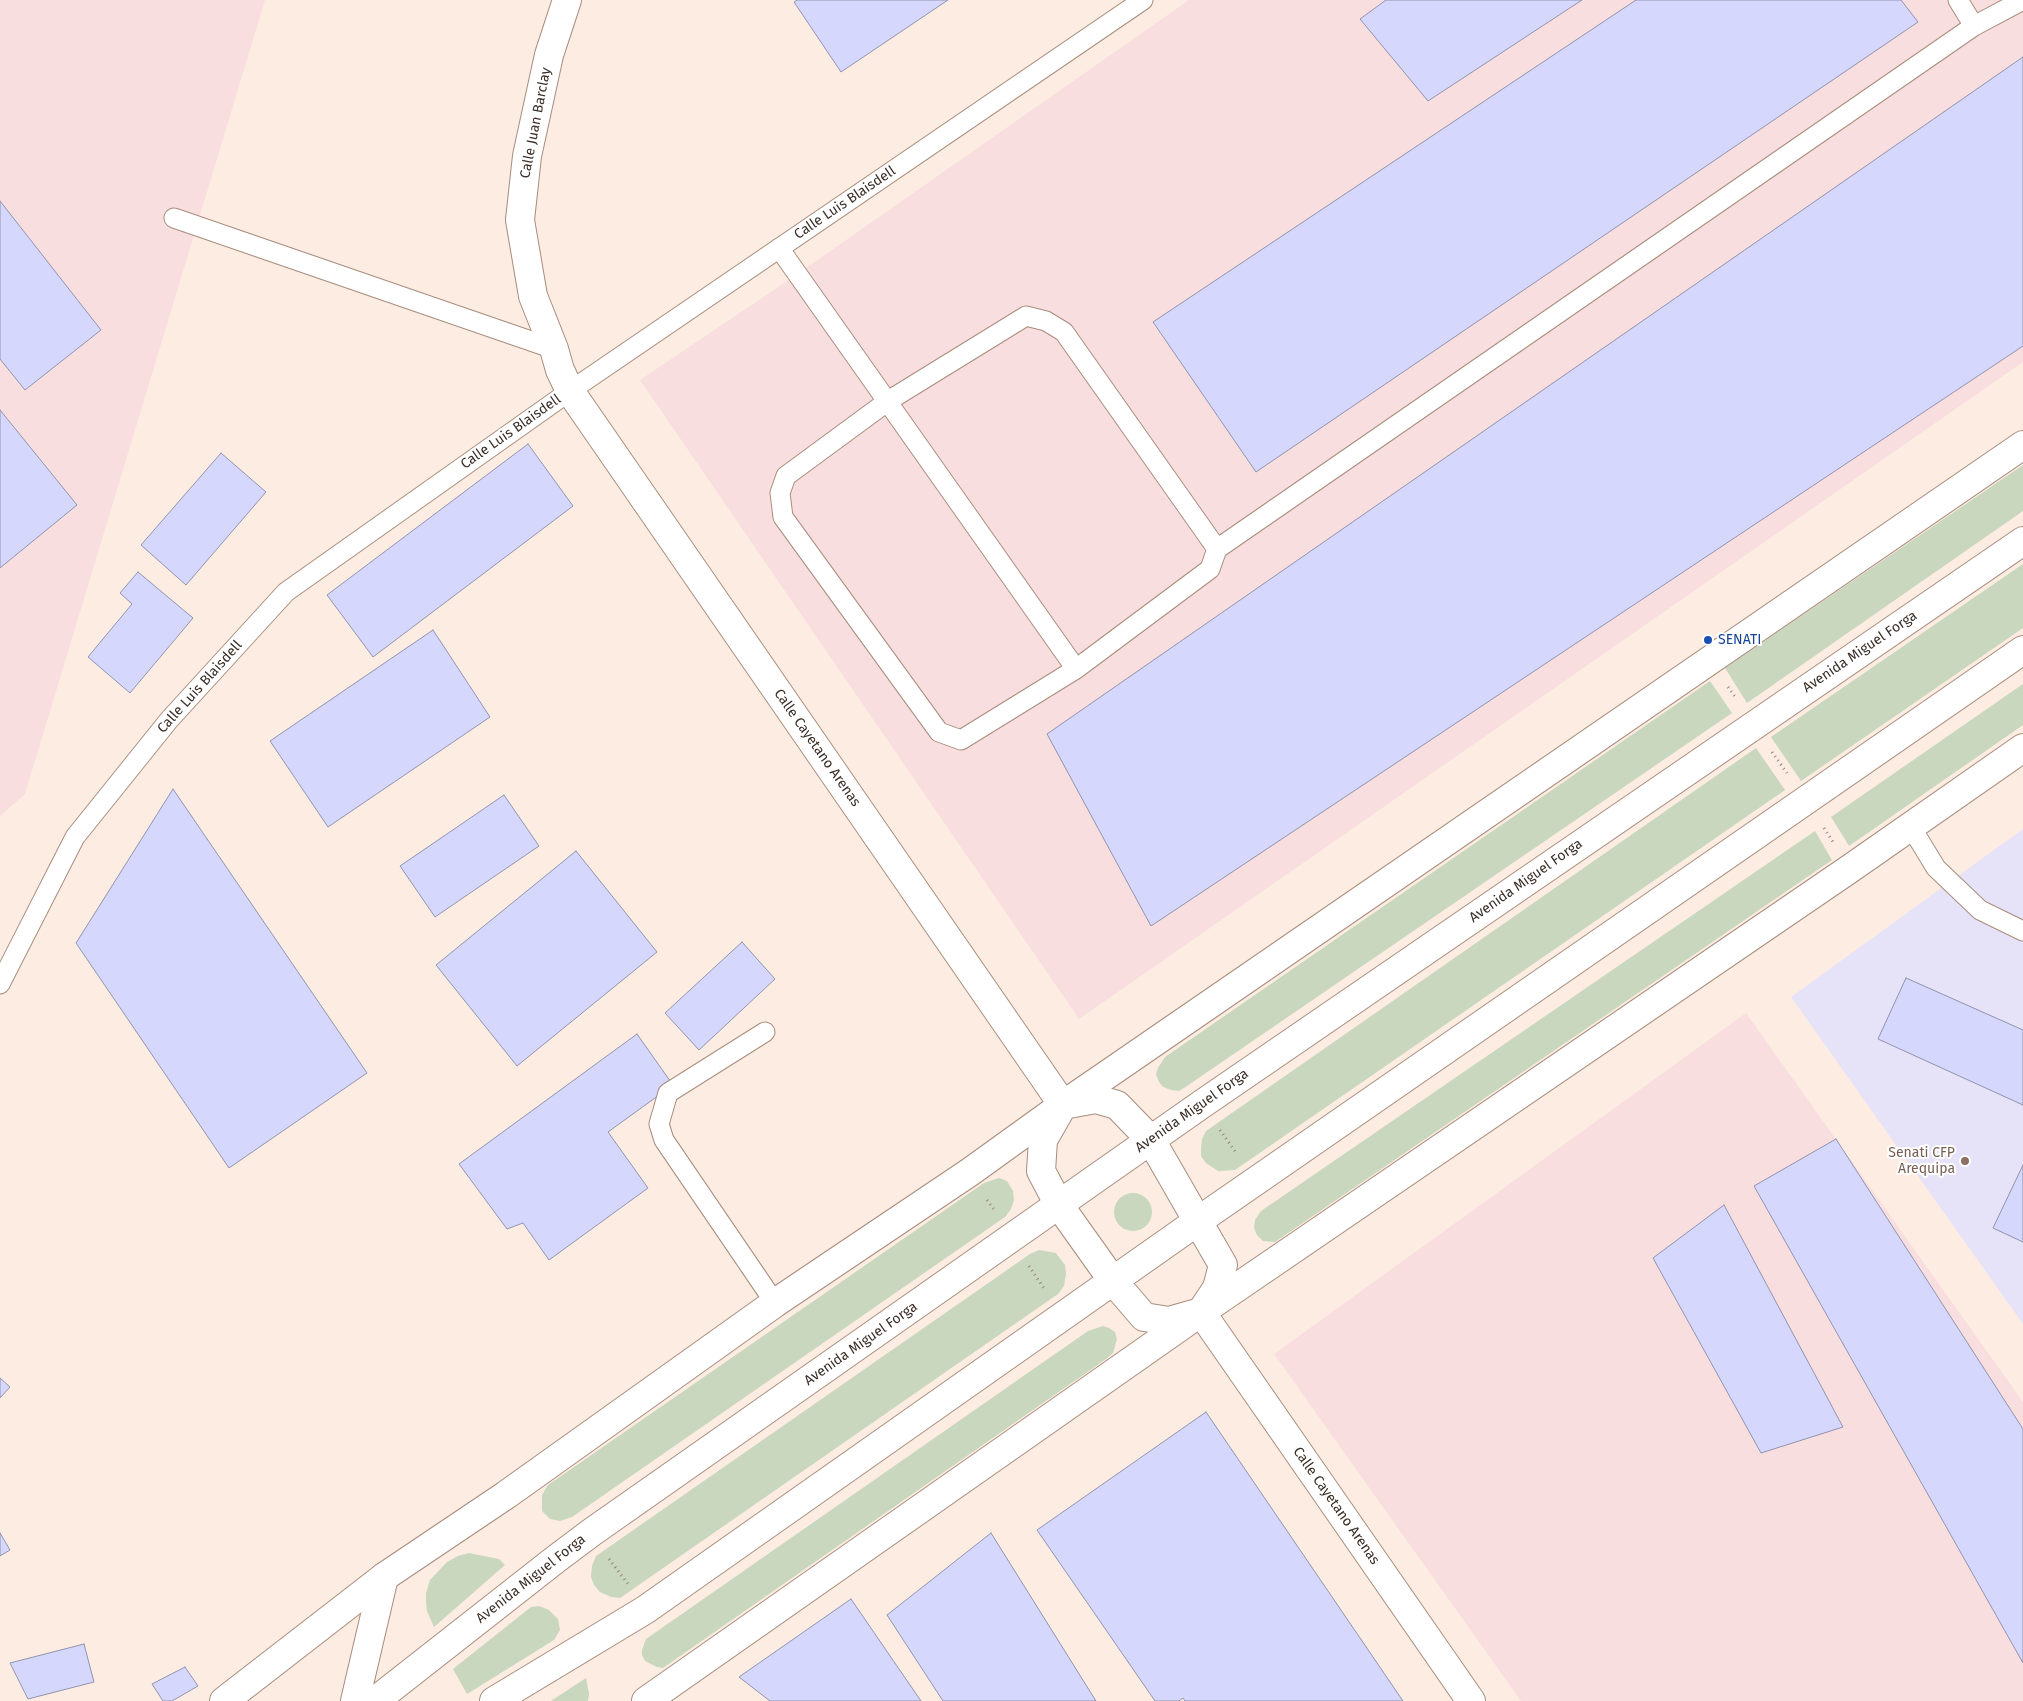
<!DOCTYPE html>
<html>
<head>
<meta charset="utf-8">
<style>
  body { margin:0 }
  canvas { display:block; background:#fdece2 }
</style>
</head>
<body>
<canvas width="2023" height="1701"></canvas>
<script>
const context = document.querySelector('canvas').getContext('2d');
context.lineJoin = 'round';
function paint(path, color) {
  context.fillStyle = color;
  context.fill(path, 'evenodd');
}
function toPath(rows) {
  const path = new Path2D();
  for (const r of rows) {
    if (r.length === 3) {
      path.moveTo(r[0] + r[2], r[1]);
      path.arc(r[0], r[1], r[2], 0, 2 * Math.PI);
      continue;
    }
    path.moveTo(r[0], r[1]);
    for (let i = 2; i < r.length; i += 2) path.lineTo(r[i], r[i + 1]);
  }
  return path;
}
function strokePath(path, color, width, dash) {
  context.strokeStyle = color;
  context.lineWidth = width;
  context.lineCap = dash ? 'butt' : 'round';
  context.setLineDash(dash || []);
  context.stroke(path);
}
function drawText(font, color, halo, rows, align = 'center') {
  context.font = font + ' "Fira Sans",sans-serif';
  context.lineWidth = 4;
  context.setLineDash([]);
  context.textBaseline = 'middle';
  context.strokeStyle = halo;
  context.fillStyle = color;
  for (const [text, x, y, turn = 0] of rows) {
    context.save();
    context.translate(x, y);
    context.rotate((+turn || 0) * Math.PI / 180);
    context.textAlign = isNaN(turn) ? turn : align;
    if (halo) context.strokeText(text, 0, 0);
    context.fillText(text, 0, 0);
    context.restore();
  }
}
const industrial = toPath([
  [0,0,265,0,25,794,0,816],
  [1189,0,2023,0,2023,362,1079,1019,640,380,799,273],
  [1746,1013,2023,1402,2023,1701,1521,1701,1274,1354]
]);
const education = toPath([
  [2023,829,2023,1324,1791,997]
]);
const green = toPath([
  [2023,465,2023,511,1747,703,1725,668],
  [2023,564,2023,628,1801,781,1771,737],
  [1710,681,1732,713,1184,1088,1179,1091,1171,1090,1163,1087,1159,1082,1156,1074,1158,1068,1165,1057],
  [2023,684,2023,725,1849,846,1831,817],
  [1756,748,1785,790,1235,1170,1218,1171,1206,1163,1201,1156,1201,1148,1202,1139,1206,1131],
  [1815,831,1832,860,1275,1242,1263,1241,1257,1235,1254,1228,1255,1220,1261,1211],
  [999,1178,1007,1181,1013,1191,1014,1200,1011,1209,1005,1217,572,1517,560,1521,550,1519,542,1511,542,1495,548,1485,984,1183],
  [1133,1212,19],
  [1039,1250,1056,1253,1065,1265,1066,1274,1064,1286,1058,1294,620,1598,611,1597,600,1592,594,1585,591,1577,592,1566,596,1556,1030,1254],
  [1103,1326,1109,1328,1115,1332,1117,1339,1113,1353,1106,1359,663,1668,657,1667,645,1661,642,1655,642,1650,646,1639,1088,1331],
  [469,1553,499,1559,505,1565,434,1627,427,1611,426,1603,426,1593,430,1580,447,1562,458,1556],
  [539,1606,549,1610,558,1619,560,1630,554,1640,467,1694,453,1669,531,1607],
  [586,1678,589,1694,588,1701,551,1701]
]);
const building = toPath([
  [797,0,948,0,841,72,794,2,797,0],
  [1386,0,1582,0,1428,101,1360,19,1386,0],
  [1636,0,1901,0,1918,22,1256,472,1153,322,1636,0],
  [2023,57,2023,346,1151,926,1047,734,2023,57],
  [0,201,101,330,25,390,0,359,0,201],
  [0,410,77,505,0,568,0,410],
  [528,444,573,506,373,657,327,595,528,444],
  [221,453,266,492,186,585,141,545,221,453],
  [138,572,193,618,130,693,88,657,132,604,120,593,138,572],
  [433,630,490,717,328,827,270,741,433,630],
  [173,789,367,1073,229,1168,76,943,173,789],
  [504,795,539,846,435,917,400,866,504,795],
  [576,851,657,952,517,1066,436,965,576,851],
  [742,942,775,979,699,1050,665,1013,742,942],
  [1906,978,2023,1030,2023,1105,1878,1039,1906,978],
  [637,1034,673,1085,608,1132,648,1188,549,1260,523,1223,507,1229,459,1164,637,1034],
  [1836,1139,2023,1429,2023,1663,1754,1186,1836,1139],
  [2023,1165,2023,1242,1993,1228,2023,1165],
  [1724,1205,1843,1427,1761,1453,1653,1258,1724,1205],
  [0,1378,10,1387,0,1398,0,1378],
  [1206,1412,1403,1701,1185,1701,1183,1698,1179,1701,1155,1701,1037,1530,1206,1412],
  [0,1533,10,1550,0,1556,0,1533],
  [991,1533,1096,1701,943,1701,887,1615,991,1533],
  [851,1599,921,1701,770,1701,739,1677,851,1599],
  [84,1644,94,1682,28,1699,10,1663,84,1644],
  [185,1667,198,1686,172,1701,163,1701,152,1684,185,1667]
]);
const path = toPath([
  [1728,687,1736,698],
  [1772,752,1787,773],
  [1824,828,1833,842],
  [1220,1130,1237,1154],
  [987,1200,995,1211],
  [1029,1266,1045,1290],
  [609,1559,628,1584]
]);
const lane = toPath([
  [1958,0,1974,26,2023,0],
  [174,218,554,349],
  [779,248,1076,669],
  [1217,549,1064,332,1046,321,1026,316,888,401,786,476,780,493,783,517,939,732,961,740,1076,669,1210,569,1217,549,1974,26],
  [1911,827,1936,868,1980,910,2023,931],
  [0,984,75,837,169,720,286,592,570,391,1143,0],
  [765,1032,668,1093,659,1124,664,1140,775,1303]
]);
const street = toPath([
  [567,0,549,55,527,156,520,220,533,296,554,349,560,370,570,391,1063,1105],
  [1096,1099,1117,1105,1151,1140,1223,1265,1217,1288,1201,1312,1169,1321,1144,1317,1113,1281,1059,1205,1041,1171,1043,1140,1063,1105,1096,1099],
  [1201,1312,1471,1701]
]);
const primary = toPath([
  [224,1701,384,1577,506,1495,775,1303,970,1172,1063,1105,2023,445],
  [646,1701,1201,1312,1851,868,2023,748]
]);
const highway = toPath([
  [355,1701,384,1577],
  [375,1701,556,1559,592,1532,1202,1104,2023,541],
  [494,1701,645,1610,1198,1221,2023,650]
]);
const markers = [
  [1708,640,5,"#1a4fb4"],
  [1965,1161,5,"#8d6e63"]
];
const streetNames = [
  ["Calle Juan Barclay",536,123,-79],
  ["Calle Luis Blaisdell",845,203,-34],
  ["Calle Luis Blaisdell",511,432,-35],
  ["Avenida Miguel Forga",1860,652,-34],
  ["Calle Luis Blaisdell",200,687,-48],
  ["Calle Cayetano Arenas",817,748,55],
  ["Avenida Miguel Forga",1526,881,-35],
  ["Avenida Miguel Forga",1192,1111,-35],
  ["Avenida Miguel Forga",861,1344,-35],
  ["Calle Cayetano Arenas",1336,1506,55],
  ["Avenida Miguel Forga",531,1579,-38]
];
const transitNames = [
  ["SENATI",1718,640]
];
const educationNames = [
  ["Senati CFP",1955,1153],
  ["Arequipa",1955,1169]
];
paint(industrial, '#f9dedf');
paint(education, '#e6e2f8');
paint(green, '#c8d7bd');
paint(building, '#d5d7fc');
strokePath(building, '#9193ae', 1);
strokePath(lane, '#a88d7d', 21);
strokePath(street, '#a88d7d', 30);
strokePath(primary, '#a88d7d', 30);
strokePath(highway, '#a88d7d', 30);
strokePath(path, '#93857d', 3, [1, 4]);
strokePath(lane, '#fff', 19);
strokePath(street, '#fff', 28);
strokePath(primary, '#fff', 28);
strokePath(highway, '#fff', 28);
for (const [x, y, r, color] of markers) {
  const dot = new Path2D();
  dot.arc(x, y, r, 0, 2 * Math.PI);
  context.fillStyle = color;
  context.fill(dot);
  strokePath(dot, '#fff', 2);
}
drawText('14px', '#3a2f28', '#fff', streetNames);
drawText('14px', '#164399', '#fff', transitNames, 'left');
drawText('14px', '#785e54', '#fff', educationNames, 'right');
</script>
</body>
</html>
